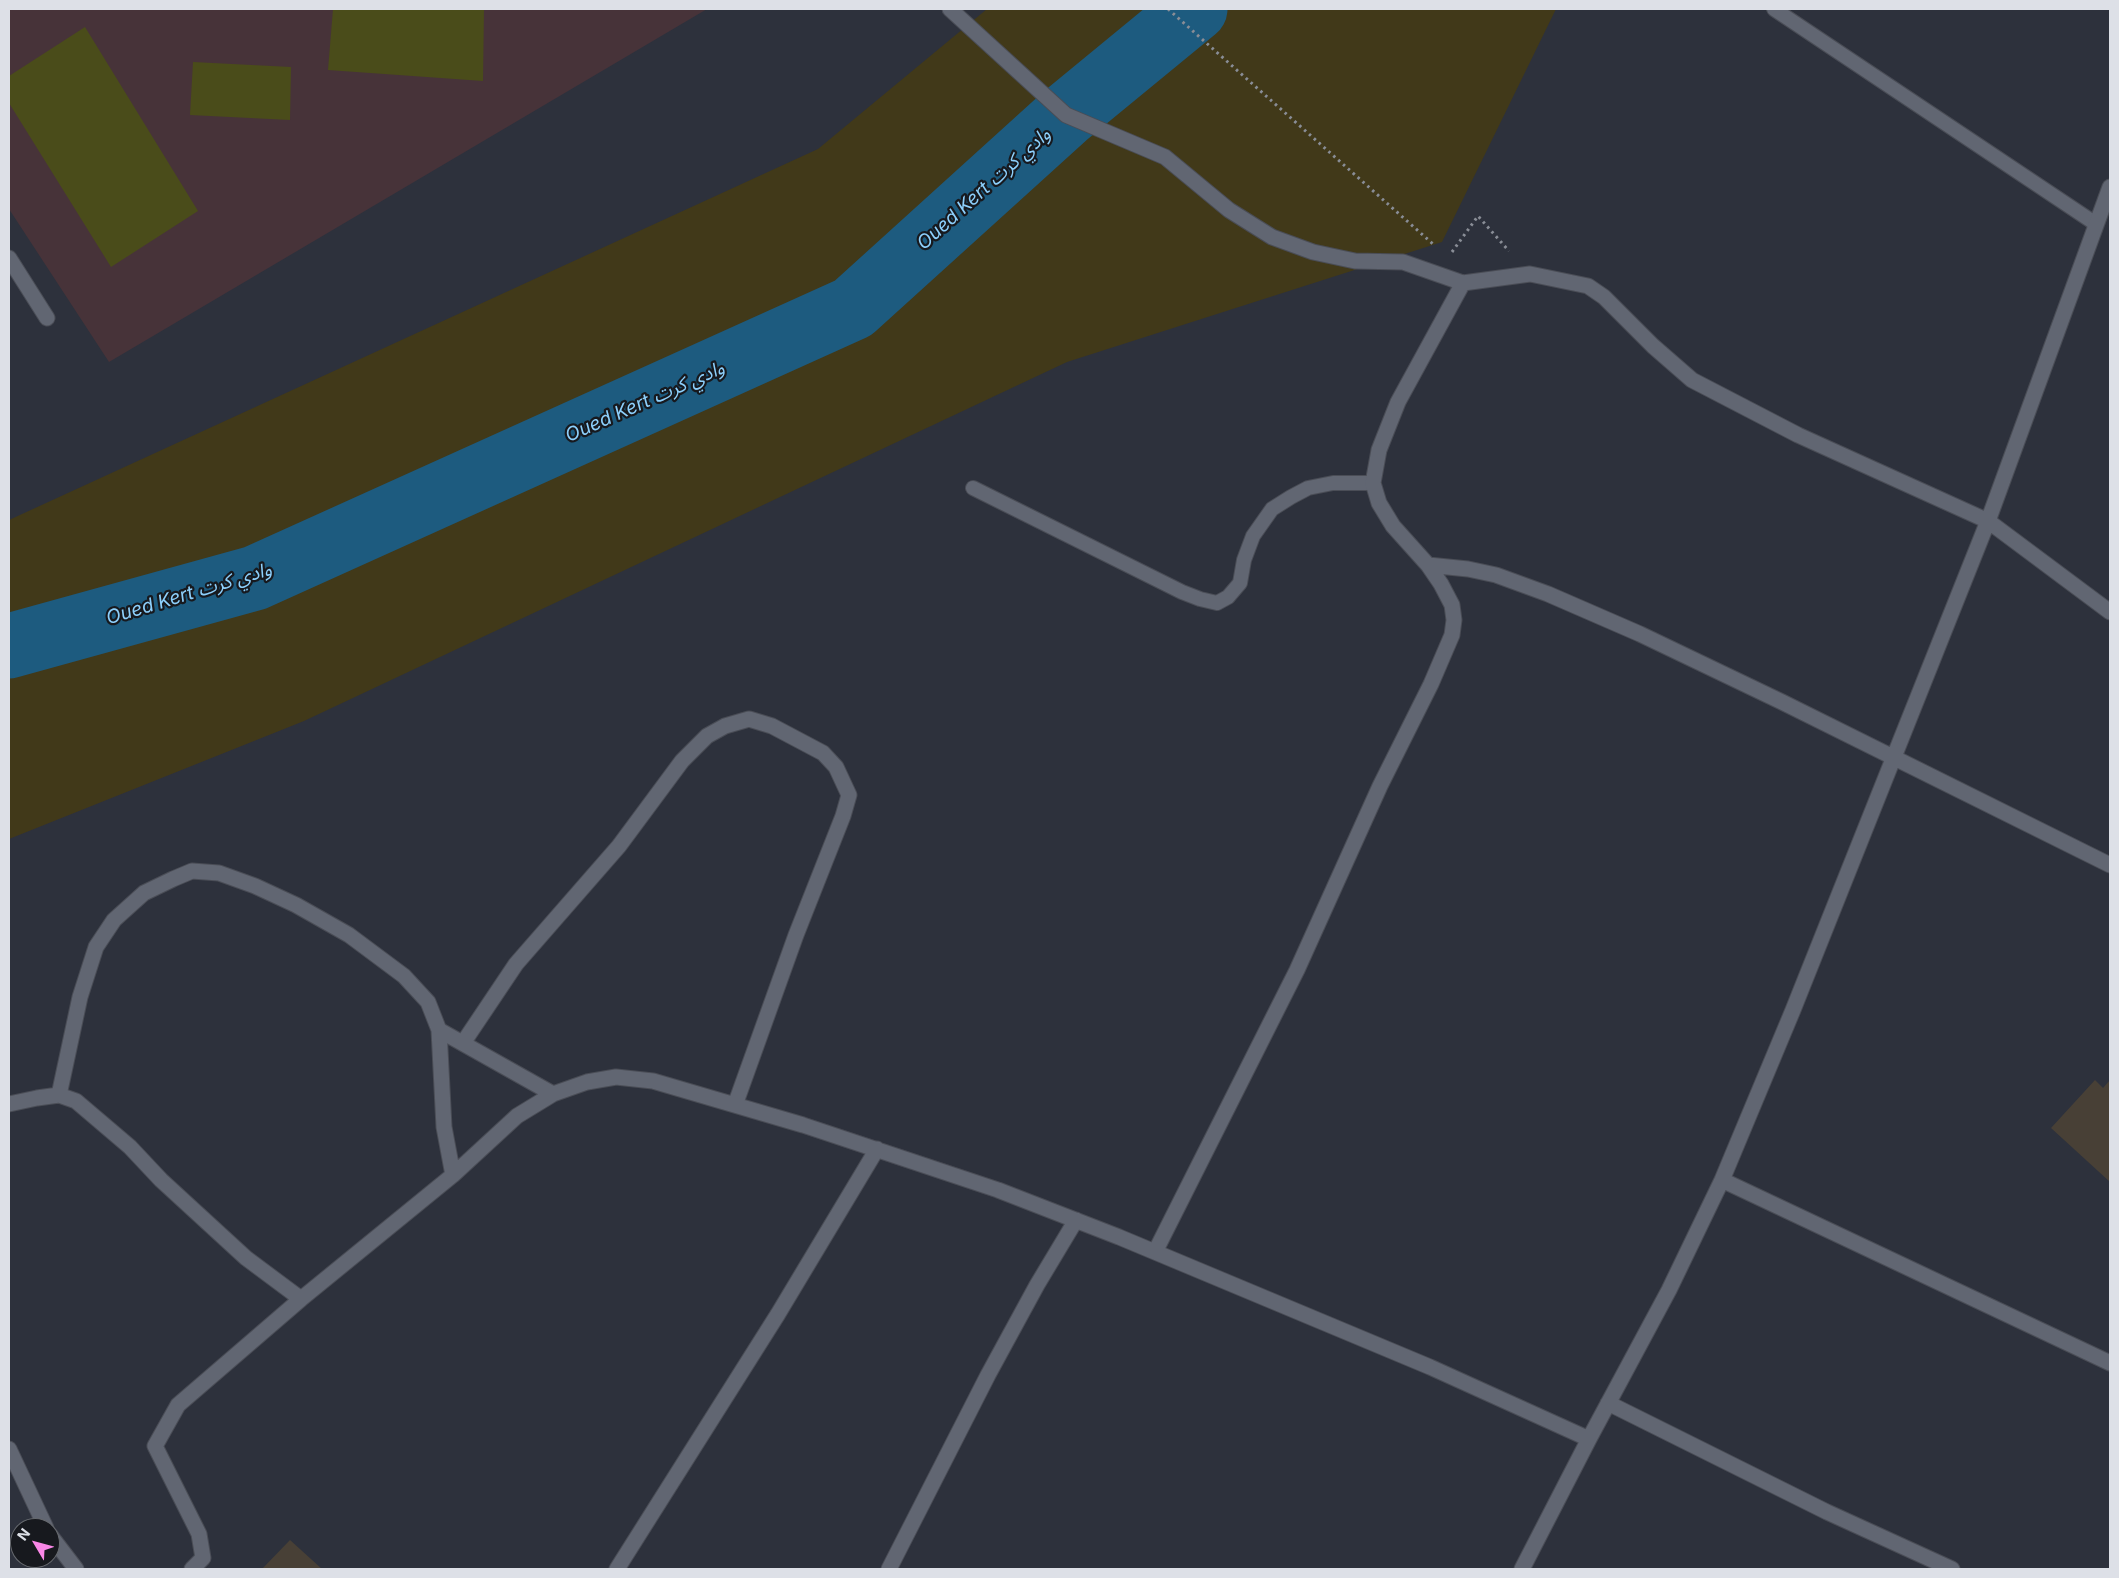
<!DOCTYPE html>
<html>
<head>
<meta charset="utf-8">
<style>
  body { margin:0 }
  #map { position:relative; width:2119px; height:1578px; overflow:hidden; background:#2d313c; font-family:Inter,sans-serif }
  canvas { display:block }
  .frame { position:absolute; inset:0; border:10px solid #dde0e7; pointer-events:none }
  .north { position:absolute; left:10px; top:1518px; width:50px; height:50px; box-sizing:border-box; background:#17191e; border:1px solid #66696e; border-radius:50%; rotate:307deg; font-size:14px; font-weight:700; line-height:20px; text-align:center; color:#dde0e7 }
  .north::after { content:''; display:block; margin:auto; width:18px; height:22px; background:#fa87e7; clip-path:polygon(50% 0,100% 100%,50% 72%,0 100%) }
</style>
</head>
<body>
<div id="map">
<canvas width="2119" height="1578"></canvas>
<div class="frame"></div>
<div class="north">N</div>
</div>
<script>
const context = document.querySelector('canvas').getContext('2d');
context.lineJoin = 'round';
function paint(path, color) {
  context.fillStyle = color;
  context.fill(path, 'evenodd');
}
function toPath(rows) {
  const path = new Path2D();
  for (const r of rows) {
    path.moveTo(r[0], r[1]);
    for (let i = 2; i < r.length; i += 2) path.lineTo(r[i], r[i + 1]);
  }
  return path;
}
function strokePath(path, color, width, dash) {
  context.strokeStyle = color;
  context.lineWidth = width;
  context.lineCap = dash ? 'butt' : 'round';
  context.setLineDash(dash || []);
  context.stroke(path);
}
function drawText(font, color, halo, rows, align = 'center') {
  context.font = font + ' Inter,"Noto Sans Arabic",sans-serif';
  context.lineWidth = 4.5;
  context.setLineDash([]);
  context.textBaseline = 'middle';
  context.strokeStyle = halo;
  context.fillStyle = color;
  for (const [text, x, y, turn = 0] of rows) {
    context.save();
    context.translate(x, y);
    context.rotate((+turn || 0) * Math.PI / 180);
    context.textAlign = isNaN(turn) ? turn : align;
    if (halo) context.strokeText(text, 0, 0);
    context.fillText(text, 0, 0);
    context.restore();
  }
}
const education = toPath([
  [9,9,707,9,109,362,9,209]
]);
const green = toPath([
  [333,9,484,9,483,81,328,70],
  [85,27,198,211,111,267,9,103,9,76],
  [193,62,291,67,290,120,190,115]
]);
const sand = toPath([
  [987,9,1556,9,1442,242,1067,362,304,721,9,839,9,520,818,149]
]);
const river = toPath([
  [9,646,255,578,853,308,1066,115,1195,9]
]);
const building = toPath([
  [2095,1080,2103,1088,2110,1080,2110,1182,2051,1128],
  [290,1540,322,1569,262,1569]
]);
const path = toPath([
  [1168,9,1433,244],
  [1452,252,1478,216,1509,251]
]);
const lane = toPath([
  [1774,9,2096,224],
  [973,488,1182,592,1200,599,1217,603,1228,597,1240,583,1244,560,1253,536,1272,509,1291,497,1308,488,1333,483,1373,483]
]);
const street = toPath([
  [950,9,1066,115,1165,157,1229,210,1272,237,1313,252,1355,261,1403,262,1463,283,1530,274,1588,286,1604,297,1653,346,1692,380,1798,435,1988,521,2110,612],
  [9,258,47,318],
  [1428,565,1468,569,1496,575,1548,594,1640,634,1782,702,2110,865],
  [439,1030,553,1094],
  [463,1043,516,964,619,846,682,761,707,736,725,726,749,719,772,726,823,753,836,767,849,795,843,816,796,935,735,1105],
  [59,1095,80,997,96,947,114,920,144,893,173,879,192,871,219,873,255,886,296,905,349,935,404,976,428,1002,439,1030,444,1127,453,1175],
  [9,1104,37,1098,59,1095,76,1101,130,1147,161,1180,246,1258,301,1299],
  [1722,1180,2110,1363],
  [1155,1252,1297,970,1380,786,1431,684,1452,635,1454,620,1452,605,1441,584,1428,565,1393,526,1379,503,1373,483,1379,450,1398,402,1463,283],
  [1608,1403,1827,1512,1952,1569],
  [9,1449,46,1528],
  [50,1535,76,1569],
  [192,1569,203,1558,199,1534,155,1446,178,1405,301,1299,453,1175,517,1116,553,1094,587,1082,616,1077,653,1081,803,1125,998,1190,1119,1237,1430,1367,1589,1439],
  [617,1569,778,1314,877,1149],
  [889,1569,988,1375,1037,1285,1076,1220],
  [1522,1569,1589,1439,1669,1290,1722,1180,1793,1010,1988,521,2110,187]
]);
const waterNames = [
  ["Oued Kert وادي كرت",984,189,-42],
  ["Oued Kert وادي كرت",645,402,-24],
  ["Oued Kert وادي كرت",189,594,-17]
];
paint(education, '#473339');
paint(green, '#4a4c1a');
paint(sand, '#413919');
strokePath(river, '#1d5b7f', 65);
paint(building, '#484036');
strokePath(lane, '#4a4d56', 16);
strokePath(street, '#4a4d56', 17);
strokePath(path, '#898d96', 3, [2.5, 4]);
strokePath(lane, '#616672', 14);
strokePath(street, '#616672', 15);
drawText('italic 19px', '#8dd0fc', '#17191e', waterNames);
</script>
</body>
</html>
